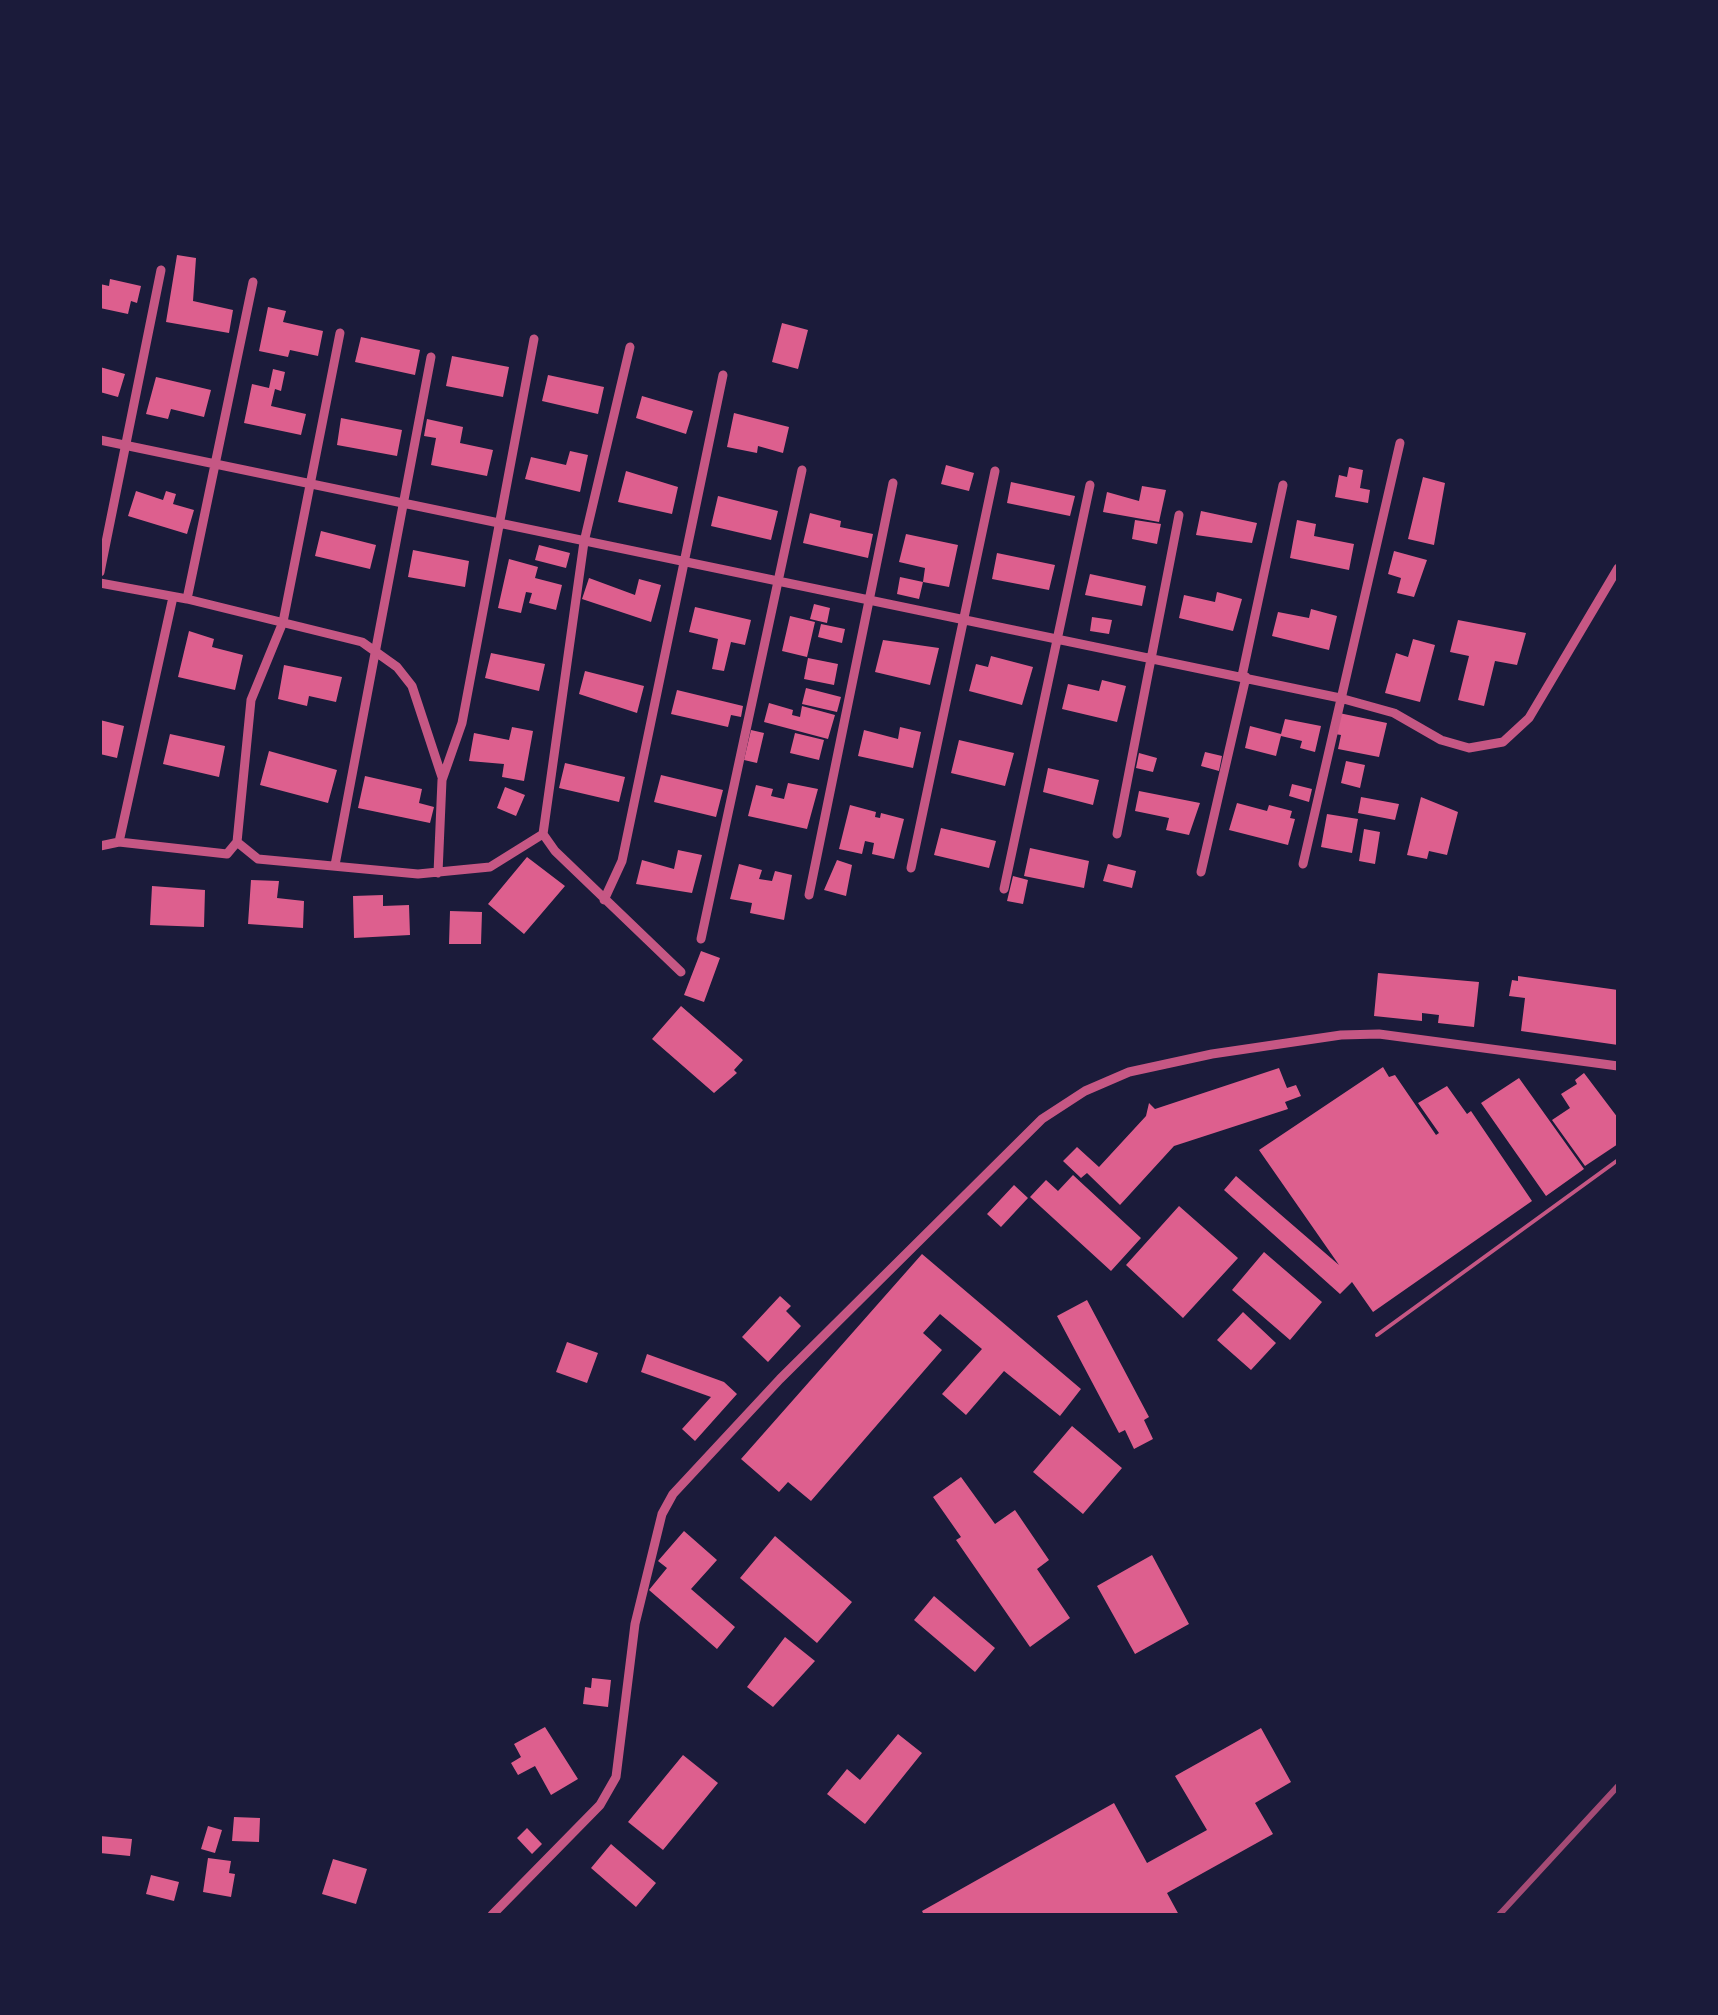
<!DOCTYPE html>
<html>
<head>
<meta charset="utf-8">
<style>
  body { margin:0 }
  #map { position:relative; width:1718px; height:2015px; overflow:hidden; background:#1b1b3a; font-family:Spectral,serif }
  canvas { display:block }
  .frame { position:absolute; inset:0; border:102px solid #1b1b3a; pointer-events:none }
</style>
</head>
<body>
<div id="map">
<canvas width="1718" height="2015"></canvas>
<div class="frame"></div>
</div>
<script>
const context = document.querySelector('canvas').getContext('2d');
context.lineJoin = 'round';
function paint(path, color) {
  context.fillStyle = color;
  context.fill(path, 'evenodd');
}
function toPath(rows) {
  const path = new Path2D();
  for (const r of rows) {
    path.moveTo(r[0], r[1]);
    for (let i = 2; i < r.length; i += 2) path.lineTo(r[i], r[i + 1]);
  }
  return path;
}
function strokePath(path, color, width, dash) {
  context.strokeStyle = color;
  context.lineWidth = width;
  context.lineCap = dash ? 'butt' : 'round';
  context.setLineDash(dash || []);
  context.stroke(path);
}
const building = toPath([
  [177,255,196,258,193,301,233,310,229,333,166,322],
  [110,279,141,286,137,303,131,301,128,314,100,308,100,284,109,286],
  [268,307,286,311,283,322,323,331,318,356,290,350,288,357,259,351],
  [782,323,808,330,798,369,772,362],
  [361,337,420,350,415,375,355,362],
  [452,356,509,367,503,397,446,386],
  [100,367,125,374,118,397,100,392],
  [273,369,285,372,281,391,275,389,271,406,306,414,301,435,244,423,252,384,269,388],
  [548,375,604,387,598,414,542,401],
  [156,377,211,390,204,417,171,409,168,419,146,414],
  [642,396,693,411,686,434,636,418],
  [734,413,789,427,783,453,758,446,757,453,727,447],
  [341,418,402,430,397,456,337,445],
  [427,419,463,427,460,443,493,450,487,476,431,465,436,438,424,436],
  [570,451,588,455,580,492,525,479,531,457,566,465],
  [946,465,974,473,969,491,941,484],
  [1349,467,1363,470,1360,488,1370,490,1368,503,1335,497,1339,475,1347,477],
  [626,471,678,487,672,514,618,502],
  [1423,477,1445,483,1434,545,1408,539],
  [1011,482,1075,496,1070,516,1007,503],
  [1142,486,1166,490,1159,522,1103,512,1107,492,1139,501],
  [136,491,163,500,166,491,176,494,173,504,194,510,187,534,128,516],
  [718,496,778,511,771,540,711,526],
  [1201,511,1257,523,1252,543,1196,535],
  [810,513,841,521,840,527,873,534,868,558,803,543],
  [1135,520,1161,524,1157,544,1132,539],
  [1297,520,1316,524,1314,536,1354,544,1349,570,1290,558],
  [321,531,376,545,370,569,315,556],
  [906,534,958,545,949,587,923,582,925,568,899,562],
  [539,545,570,553,566,568,535,560],
  [413,550,469,561,465,587,408,577],
  [1394,551,1427,560,1414,597,1397,593,1401,578,1388,574],
  [997,553,1055,565,1049,590,992,579],
  [509,559,538,567,535,578,562,585,556,610,529,603,532,593,526,592,521,613,498,608],
  [1090,574,1146,586,1142,606,1085,595],
  [900,577,923,582,919,599,897,594],
  [589,578,635,595,639,579,661,585,651,622,582,599],
  [1217,592,1242,599,1233,631,1179,618,1184,595,1215,602],
  [814,604,830,608,827,623,810,619],
  [695,607,751,620,745,645,731,642,724,671,712,669,718,639,689,632],
  [1311,609,1337,616,1329,650,1272,636,1278,612,1309,618],
  [790,616,815,622,807,657,782,651],
  [1092,617,1112,620,1109,634,1090,631],
  [1458,620,1526,633,1517,665,1495,661,1484,706,1458,700,1469,656,1450,652],
  [821,624,845,629,842,643,818,637],
  [189,631,214,639,212,647,243,655,235,690,178,677],
  [1413,639,1435,645,1420,702,1385,693,1396,653,1408,657],
  [883,640,939,648,930,685,875,672],
  [491,653,545,664,539,691,485,678],
  [991,656,1033,667,1022,705,969,691,976,664,988,667],
  [808,658,838,664,834,685,804,679],
  [284,665,342,677,336,702,309,696,307,706,278,699],
  [585,671,644,686,637,713,579,694],
  [1102,680,1126,686,1117,722,1062,709,1068,684,1099,691],
  [806,688,841,697,837,712,802,704],
  [677,690,743,706,741,717,731,715,728,727,671,714],
  [769,703,793,710,792,715,800,717,802,706,835,715,828,739,764,722],
  [1339,713,1387,723,1379,757,1338,749,1341,735,1335,734],
  [1285,719,1321,726,1315,752,1300,748,1302,741,1281,736,1276,756,1245,748,1250,726,1281,734],
  [100,720,124,726,117,758,100,754],
  [512,727,533,731,524,781,502,777,504,764,469,761,474,733,509,740],
  [900,727,921,732,913,768,858,756,864,730,898,739],
  [751,730,764,733,757,763,744,760],
  [795,733,824,740,819,760,790,753],
  [170,734,225,746,219,777,163,764],
  [959,740,1014,753,1005,786,951,773],
  [269,751,337,770,328,803,260,785],
  [1205,752,1222,756,1219,771,1201,766],
  [1139,753,1157,758,1153,772,1136,768],
  [1346,761,1365,765,1360,788,1341,783],
  [565,763,625,777,619,802,559,788],
  [1048,768,1099,780,1093,805,1043,792],
  [661,775,723,790,716,817,654,802],
  [365,776,422,789,419,803,434,807,430,823,358,808],
  [788,783,818,789,807,829,748,816,756,785,773,789,771,796,784,799],
  [1292,784,1312,789,1309,802,1289,796],
  [505,787,525,795,516,816,497,808],
  [1139,791,1200,803,1189,835,1166,830,1169,818,1135,811],
  [1361,797,1399,804,1395,820,1358,813],
  [1421,797,1458,812,1447,855,1429,851,1427,859,1407,855],
  [1237,803,1267,811,1269,805,1292,811,1290,818,1295,819,1288,845,1229,830],
  [850,805,876,812,875,817,880,818,881,813,904,819,894,859,872,854,874,843,865,841,862,854,839,849],
  [1327,814,1358,819,1352,853,1321,847],
  [941,828,996,841,989,868,934,855],
  [1364,829,1380,832,1375,864,1359,861],
  [1030,848,1089,861,1084,888,1024,876],
  [678,850,702,855,692,893,636,884,642,860,674,869],
  [527,857,565,886,524,934,488,904],
  [837,860,852,865,846,896,824,890],
  [739,864,762,870,759,879,772,881,775,871,792,875,784,920,750,913,752,903,730,899],
  [1108,864,1136,871,1132,888,1103,881],
  [1013,876,1028,880,1023,904,1007,901],
  [251,880,279,881,277,898,304,901,303,928,248,924],
  [152,886,205,890,204,927,150,925],
  [383,895,383,906,409,905,410,935,354,938,353,896],
  [450,911,482,912,481,944,449,944],
  [701,951,720,958,704,1002,684,995],
  [1378,973,1479,982,1474,1027,1438,1023,1439,1015,1422,1013,1422,1021,1374,1016],
  [1518,976,1618,990,1618,1045,1521,1031,1525,998,1509,996,1512,980,1518,981],
  [681,1006,743,1060,734,1070,737,1073,714,1093,652,1039],
  [1383,1067,1389,1077,1395,1075,1436,1135,1439,1133,1418,1103,1447,1086,1467,1114,1471,1111,1532,1201,1373,1312,1352,1282,1340,1294,1224,1190,1236,1176,1339,1265,1259,1150],
  [1279,1068,1287,1088,1296,1085,1301,1096,1285,1102,1288,1109,1174,1146,1120,1205,1087,1173,1081,1178,1063,1161,1077,1147,1099,1167,1146,1116,1149,1103,1155,1109],
  [1584,1073,1618,1118,1618,1144,1585,1166,1552,1120,1570,1108,1561,1094,1577,1084,1575,1080],
  [1519,1078,1584,1169,1546,1196,1481,1103],
  [1073,1175,1141,1238,1111,1271,1030,1197,1046,1180,1058,1191],
  [1014,1185,1028,1198,1001,1227,987,1214],
  [1179,1206,1238,1258,1183,1318,1126,1265],
  [1264,1252,1322,1302,1290,1340,1232,1290],
  [922,1254,1081,1389,1060,1416,1004,1371,966,1415,942,1394,982,1349,940,1314,923,1333,942,1350,811,1501,788,1482,779,1492,741,1459],
  [780,1296,791,1306,786,1311,801,1326,768,1362,742,1337],
  [1087,1300,1149,1417,1144,1420,1153,1439,1134,1449,1125,1430,1119,1433,1057,1316],
  [1243,1312,1276,1343,1251,1370,1217,1340],
  [567,1342,598,1353,587,1383,556,1372],
  [647,1354,724,1382,737,1394,695,1441,682,1429,711,1397,641,1372],
  [1072,1426,1122,1468,1083,1514,1033,1472],
  [961,1477,995,1524,1015,1510,1049,1560,1037,1569,1070,1618,1030,1647,956,1540,961,1537,933,1497],
  [684,1531,717,1560,691,1589,735,1627,717,1649,649,1590,667,1568,658,1561],
  [775,1536,852,1602,817,1643,740,1578],
  [1152,1555,1189,1624,1135,1654,1097,1586],
  [934,1596,995,1648,975,1672,914,1620],
  [785,1637,815,1661,773,1707,747,1687],
  [592,1678,611,1680,608,1707,583,1704,585,1687,591,1688],
  [545,1727,578,1779,551,1795,535,1766,518,1775,511,1763,521,1757,514,1744],
  [1261,1728,1291,1782,1255,1803,1273,1834,1167,1893,1179,1915,924,1915,922,1911,1114,1803,1147,1863,1207,1830,1175,1776],
  [898,1734,922,1753,865,1824,827,1794,847,1769,860,1780],
  [683,1755,718,1783,663,1850,628,1822],
  [234,1817,260,1818,259,1842,232,1841],
  [208,1826,222,1830,215,1853,201,1849],
  [527,1828,542,1844,532,1854,517,1838],
  [100,1836,132,1839,130,1856,100,1853],
  [611,1844,656,1883,636,1907,591,1868],
  [208,1858,231,1861,229,1873,235,1874,231,1897,203,1892],
  [333,1859,367,1869,356,1904,322,1894],
  [151,1875,179,1882,174,1901,146,1894]
]);
const service = toPath([
  [1377,1335,1618,1160]
]);
const minor = toPath([
  [630,347,584,542,543,834,555,851,681,972],
  [100,440,1340,698,1394,713,1441,740,1469,748,1503,742,1529,718,1618,568],
  [100,572,161,270],
  [100,583,187,599,362,642,397,667,412,686,442,777],
  [187,599,253,282],
  [1242,676,1283,485],
  [1117,834,1179,515],
  [119,842,173,597],
  [237,842,258,859,418,874,490,867,543,834],
  [100,846,119,842,227,854,237,842,251,700,283,622,340,333],
  [1303,864,1400,443],
  [335,865,431,357],
  [911,868,995,471],
  [1201,872,1246,677],
  [438,873,442,780,462,723,534,339],
  [1004,889,1090,485],
  [809,895,893,483],
  [604,900,622,861,723,375],
  [701,939,802,470],
  [492,1915,600,1805,616,1777,635,1624,662,1514,673,1494,780,1379,1042,1119,1085,1091,1129,1072,1212,1054,1341,1035,1379,1034,1618,1066]
]);
const rail = toPath([
  [1499,1915,1618,1786]
]);
paint(building, '#dd5f8e');
strokePath(service, '#c65784', 4);
strokePath(minor, '#c65784', 9);
strokePath(rail, '#a44b75', 6);
</script>
</body>
</html>
